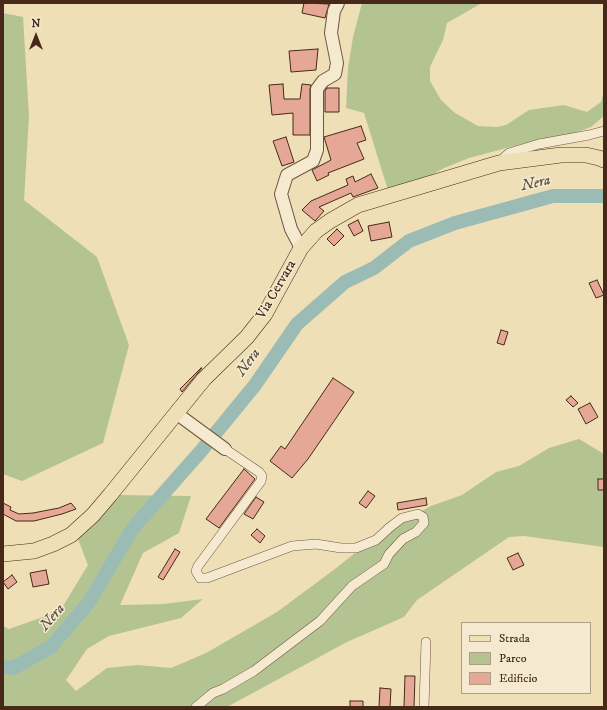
<!DOCTYPE html>
<html>
<head>
<meta charset="utf-8">
<style>
  body { margin:0 }
  #map { position:relative; width:607px; height:710px; overflow:hidden; background:#efdfb6; font-family:"IM FELL DW Pica",serif }
  canvas { display:block }
  .frame { position:absolute; inset:0; border:4px solid #462918; pointer-events:none }
  .legend { position:absolute; left:461px; top:622px; width:130px; height:72px; box-sizing:border-box; background:#f5ead0; border:1px solid #af9d86; margin:0; padding:5px 7px; list-style:none; font-size:12px; color:#462918 }
  .legend li { display:flex; align-items:center; gap:8px; height:20px }
  .legend b { width:20px; border:1px solid #af9d86 }
  .north { position:absolute; left:16px; top:16px; width:40px; height:40px; -webkit-text-stroke:3px #f5ead0; paint-order:stroke; rotate:0deg; font-size:11px; font-weight:700; line-height:16px; text-align:center; color:#462918 }
  .north::after { content:''; display:block; margin:auto; width:14px; height:18px; background:#462918; clip-path:polygon(50% 0,100% 100%,50% 72%,0 100%) }
</style>
</head>
<body>
<div id="map">
<canvas width="607" height="710"></canvas>
<div class="frame"></div>
<ul class="legend">
<li><b style="height:5px;background:#efdfb6"></b>Strada</li>
<li><b style="height:11px;background:#b4c392"></b>Parco</li>
<li><b style="height:11px;background:#e6a896"></b>Edificio</li>
</ul>
<div class="north">N</div>
</div>
<script>
const context = document.querySelector('canvas').getContext('2d');
context.lineJoin = 'round';
function paint(path, color) {
  context.fillStyle = color;
  context.fill(path, 'evenodd');
}
function toPath(rows) {
  const path = new Path2D();
  for (const r of rows) {
    path.moveTo(r[0], r[1]);
    for (let i = 2; i < r.length; i += 2) path.lineTo(r[i], r[i + 1]);
  }
  return path;
}
function strokePath(path, color, width, dash) {
  context.strokeStyle = color;
  context.lineWidth = width;
  context.lineCap = dash ? 'butt' : 'round';
  context.setLineDash(dash || []);
  context.stroke(path);
}
function drawText(font, color, halo, rows, align = 'center') {
  context.font = font + ' "IM FELL DW Pica",serif';
  context.lineWidth = 3;
  context.setLineDash([]);
  context.textBaseline = 'middle';
  context.strokeStyle = halo;
  context.fillStyle = color;
  for (const [text, x, y, turn = 0] of rows) {
    context.save();
    context.translate(x, y);
    context.rotate((+turn || 0) * Math.PI / 180);
    context.textAlign = isNaN(turn) ? turn : align;
    if (halo) context.strokeText(text, 0, 0);
    context.fillText(text, 0, 0);
    context.restore();
  }
}
const green = toPath([
  [362,3,482,3,447,23,443,40,430,67,430,81,441,100,455,113,478,126,497,127,506,125,529,110,564,105,587,112,601,102,604,91,604,116,591,127,569,135,533,141,469,158,442,169,418,183,388,190,364,113,346,108,348,68,353,37],
  [3,13,23,17,29,116,24,200,97,257,129,345,103,443,22,481,3,474],
  [579,439,604,454,604,547,524,536,509,537,417,600,404,617,347,642,227,707,3,707,3,626,9,629,60,611,88,565,78,539,118,495,191,496,179,533,143,553,120,605,164,604,203,599,181,618,109,636,87,649,66,680,76,691,107,668,138,665,171,668,206,653,277,612,335,569,375,537,431,506,462,495,496,472,519,466,549,448]
]);
const river = toPath([
  [3,666,13,668,51,647,89,602,133,528,201,451,255,385,297,324,345,282,374,268,409,241,455,223,553,196,604,196]
]);
const building = toPath([
  [304,3,329,4,325,18,302,13,304,3],
  [318,49,316,70,291,72,289,51,318,49],
  [283,84,284,99,300,99,302,84,311,85,310,89,310,135,293,135,293,113,272,115,269,85,283,84],
  [327,88,339,88,339,112,325,112,325,91,327,88],
  [361,126,366,140,357,143,364,159,328,173,329,175,317,181,312,170,331,160,324,137,361,126],
  [286,137,294,162,282,166,273,141,286,137],
  [371,174,378,188,353,197,351,193,319,207,324,211,315,221,302,210,311,201,348,185,346,179,353,176,355,182,371,174],
  [358,220,363,231,354,236,348,225,358,220],
  [389,222,392,237,371,241,368,226,389,222],
  [337,229,344,236,334,246,327,239,337,229],
  [597,280,604,295,596,298,589,283,597,280],
  [501,330,508,332,504,345,497,343,501,330],
  [201,368,202,368,182,392,180,389,201,368],
  [333,378,354,392,308,459,292,478,270,461,281,446,285,449,333,378],
  [571,396,578,403,573,407,566,400,571,396],
  [590,403,598,417,586,424,578,409,590,403],
  [244,469,255,479,219,528,206,519,244,469],
  [598,479,604,479,604,490,598,490,598,479],
  [368,491,375,496,366,508,359,503,368,491],
  [256,497,264,502,253,519,244,514,256,497],
  [426,498,427,505,398,510,397,503,426,498],
  [3,503,11,507,10,510,19,514,33,513,59,508,71,503,76,509,62,514,34,521,16,521,3,514,3,503],
  [257,529,265,536,260,543,251,535,257,529],
  [175,549,180,552,163,580,158,577,175,549],
  [518,553,524,565,513,570,507,558,518,553],
  [46,570,49,584,33,587,30,573,46,570],
  [12,575,17,582,8,589,3,582,12,575],
  [405,676,415,676,414,707,404,707,405,676],
  [380,688,391,689,390,707,379,707,380,688],
  [350,701,363,701,363,707,350,707,350,701]
]);
const minor = toPath([
  [499,162,509,153,539,144,589,135,604,131],
  [196,707,213,693,223,689,254,671,320,621,352,586,384,564,389,554,403,539,416,532,424,523,423,517,418,514,402,518,390,527,376,540,356,548,341,548,316,544,292,546,207,578,200,578,196,571,198,566,261,481,262,476,259,472,225,449],
  [424,707,426,642]
]);
const tertiary = toPath([
  [301,248,291,229,281,194,287,175,313,161,317,150,317,89,323,81,335,74,337,63,331,33,334,11,338,3],
  [176,413,225,449]
]);
const primary = toPath([
  [3,554,34,551,53,544,71,535,93,515,110,495,204,379,247,337,265,314,301,248,316,231,330,221,358,205,499,163,561,155,586,155,599,158,604,160]
]);
const streetNames = [
  ["Via Cervara",277,290,-60]
];
const waterNames = [
  ["Nera",536,184,-13],
  ["Nera",249,363,-54],
  ["Nera",53,618,-50]
];
paint(green, '#b4c392');
strokePath(river, '#9bbcb4', 14);
paint(building, '#e6a896');
strokePath(building, '#462918', 1);
strokePath(minor, '#705640', 10);
strokePath(tertiary, '#705640', 14);
strokePath(primary, '#462918', 16);
strokePath(minor, '#f5ead0', 9);
strokePath(tertiary, '#f5ead0', 12);
strokePath(primary, '#efdfb6', 15);
drawText('14px', '#462918', '#f5ead0', streetNames);
drawText('italic 15px', '#5b4e3f', '#f5ead0', waterNames);
</script>
</body>
</html>
